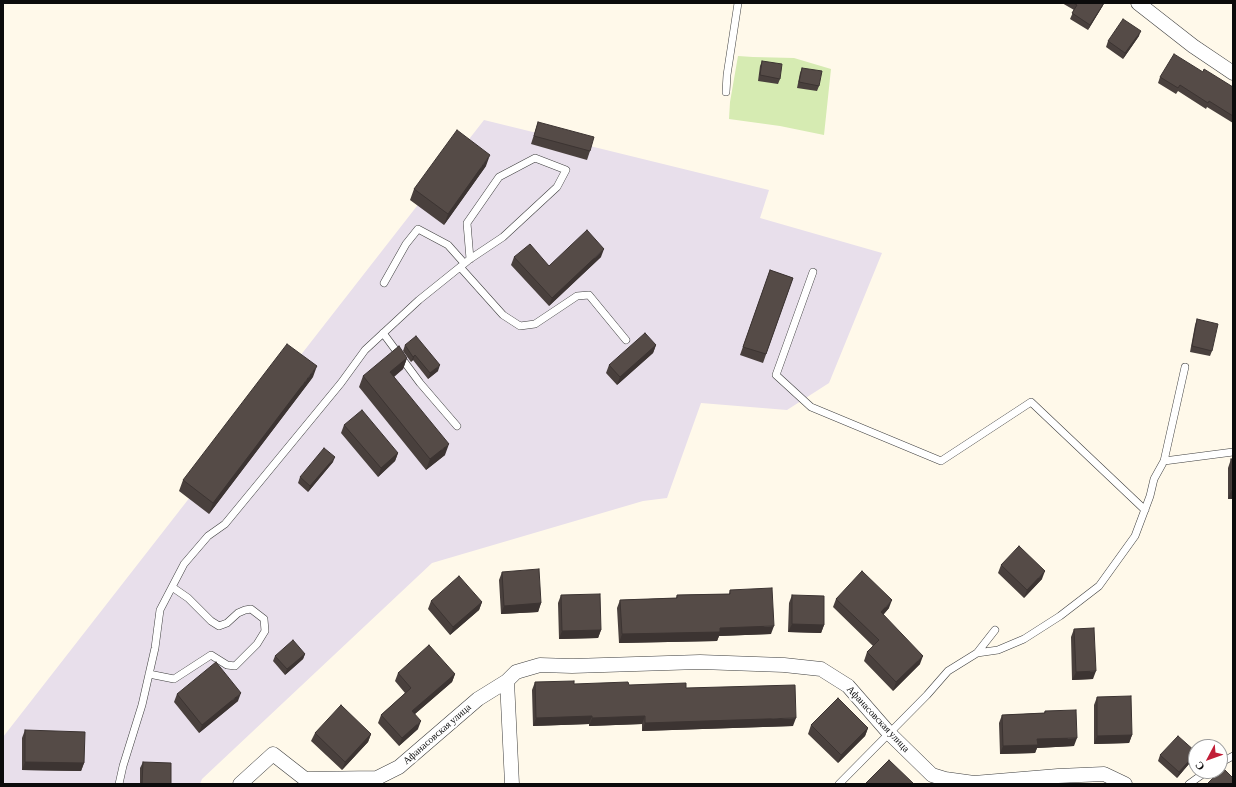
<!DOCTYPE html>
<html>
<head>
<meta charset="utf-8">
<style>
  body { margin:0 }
  #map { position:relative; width:1236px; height:787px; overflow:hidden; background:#fff9ea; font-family:"Crimson Pro",serif }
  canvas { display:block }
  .frame { position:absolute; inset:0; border:4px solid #0b0b0b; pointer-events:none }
  .north { position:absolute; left:1188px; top:739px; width:40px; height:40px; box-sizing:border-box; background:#fff; border:1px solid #9d9d9d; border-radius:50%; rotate:229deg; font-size:11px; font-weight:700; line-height:16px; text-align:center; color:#0b0b0b }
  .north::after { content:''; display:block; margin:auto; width:14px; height:18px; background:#c11e37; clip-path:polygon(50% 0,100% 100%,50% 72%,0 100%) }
</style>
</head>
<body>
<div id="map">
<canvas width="1236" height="787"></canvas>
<div class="frame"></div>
<div class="north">С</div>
</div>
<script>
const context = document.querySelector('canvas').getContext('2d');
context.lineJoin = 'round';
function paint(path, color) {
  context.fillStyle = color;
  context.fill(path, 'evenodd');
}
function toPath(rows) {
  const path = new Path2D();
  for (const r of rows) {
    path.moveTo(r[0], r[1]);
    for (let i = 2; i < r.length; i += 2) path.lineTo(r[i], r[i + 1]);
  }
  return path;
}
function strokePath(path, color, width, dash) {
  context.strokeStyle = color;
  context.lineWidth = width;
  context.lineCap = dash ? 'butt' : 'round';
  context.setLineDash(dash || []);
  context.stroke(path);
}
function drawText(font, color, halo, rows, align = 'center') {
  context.font = font + ' "Crimson Pro",serif';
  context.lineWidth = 4;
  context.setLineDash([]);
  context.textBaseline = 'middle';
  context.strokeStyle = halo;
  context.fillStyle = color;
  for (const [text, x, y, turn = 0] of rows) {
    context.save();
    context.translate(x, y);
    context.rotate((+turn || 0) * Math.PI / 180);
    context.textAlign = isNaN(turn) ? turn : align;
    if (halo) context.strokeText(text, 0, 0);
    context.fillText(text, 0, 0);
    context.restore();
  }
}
const industrial = toPath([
  [484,120,769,190,760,218,882,253,829,383,787,410,701,403,667,498,643,501,432,563,202,779,200,784,3,784,3,737]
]);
const green = toPath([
  [738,56,753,57,794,58,831,69,824,135,780,126,729,119,730,102]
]);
const service = toPath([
  [726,92,727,75,738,3],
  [460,267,503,315,520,326,535,324,577,296,589,295,626,340],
  [813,272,776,375,811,407,941,461,1031,402,1145,510],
  [384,283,406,244,418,229,448,245,464,263],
  [383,333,420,383,457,426],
  [1185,367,1164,461,1233,452],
  [977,653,998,650,1024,639,1060,616,1099,586,1135,536,1150,496,1154,479,1164,461],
  [149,674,174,679,211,655,227,665,235,666,257,644,265,631,264,619,251,609,245,610,238,613,227,623,219,626,211,621,188,598,172,587],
  [1220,763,1233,756],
  [119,784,123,766,142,705,155,648,160,610,184,564,208,536,225,524,341,383,365,350,419,300,470,259,503,237,557,187,566,170,535,158,499,177,467,223,470,259],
  [839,784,927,695,948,671,977,653,995,630],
  [1189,784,1207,771]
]);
const minor = toPath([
  [1138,3,1193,46,1233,73],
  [507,681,516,672,540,665,572,666,700,662,784,665,821,669,848,686,889,733,932,775,945,779,974,783,1058,776,1104,774,1125,784],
  [240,784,273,754,305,779,377,778,399,767,478,699,507,681,512,784]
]);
const wall = toPath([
  [1062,3,1104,3,1102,7,1088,30,1070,19,1074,10],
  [1139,36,1123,59,1106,47,1108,41],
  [762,61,780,79,778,84,758,81,760,66],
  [802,68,819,86,817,91,797,88,800,73],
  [1203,72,1233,87,1233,123,1207,107,1206,109,1178,91,1176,94,1158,83,1160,77],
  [538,122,590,151,587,160,531,144],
  [486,166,444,225,410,200,414,189],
  [514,257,549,266,601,257,549,306,511,265],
  [770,270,793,278,763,363,740,355],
  [1197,319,1212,351,1210,356,1190,352,1195,325],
  [405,345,438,371,428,379,413,360,411,362,403,351],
  [656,345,653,353,617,385,606,373,609,365],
  [407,358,403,369,394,377,445,455,426,470,359,387,363,376],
  [313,377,209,514,179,491,183,480],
  [344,425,398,453,395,461,378,477,341,433],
  [1231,459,1233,459,1233,499,1228,499,1228,468],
  [333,462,308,492,298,483,300,477],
  [1001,565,1042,579,1024,598,998,573],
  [502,572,541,603,538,612,501,614,499,580],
  [730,590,771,634,719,636,717,641,619,643,617,608,620,600,676,598,677,595,729,594],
  [561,595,601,630,598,638,559,639,558,603],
  [792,595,824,625,821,633,788,632,789,603],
  [836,599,889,608,883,615,920,664,893,691,864,661,867,652,873,646,833,607],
  [431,601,482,602,479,610,450,635,428,609],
  [1074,629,1093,679,1072,680,1071,637],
  [305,654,303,659,285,675,273,661,275,656],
  [398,673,455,674,452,682,415,714,418,729,399,746,378,723,381,715,405,693,395,681],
  [535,682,574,684,629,685,686,688,793,726,642,731,642,724,589,726,589,724,533,726,532,690],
  [177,694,238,701,199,733,174,702],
  [1097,697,1132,735,1129,743,1094,744,1094,705],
  [1045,711,1074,746,1037,748,1035,753,1000,754,999,723,1002,715,1044,713],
  [811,725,868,728,865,736,838,763,808,734],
  [25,730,84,763,81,771,22,770,22,738],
  [315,733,371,734,368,742,342,770,311,741],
  [1160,755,1194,758,1177,778,1158,761],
  [143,762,171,784,140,784,140,768]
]);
const shadedWall = toPath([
  [1104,3,1102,7,1088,30,1090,25],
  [1141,31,1139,36,1123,59,1125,53],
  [490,155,486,166,444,225,448,214],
  [604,249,601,257,549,306,552,298],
  [656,345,653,353,617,385,620,377],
  [415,355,413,360,411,362,413,357],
  [407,358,403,369,386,383,390,372],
  [440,365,438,371,428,379,430,373],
  [317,366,313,377,209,514,213,503],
  [449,444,445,455,426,470,430,459],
  [398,453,395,461,378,477,381,468],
  [335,457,333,462,308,492,310,486],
  [1231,491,1233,491,1233,499,1228,499],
  [1045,571,1042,579,1024,598,1027,590],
  [892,600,889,608,878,621,881,612],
  [482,602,479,610,450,635,453,627],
  [541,603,538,612,501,614,504,606],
  [792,624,824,625,821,633,788,632],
  [774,626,771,634,719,636,717,641,619,643,622,634,720,628],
  [601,630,598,638,559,639,562,631],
  [305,654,303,659,285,675,287,669],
  [923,656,920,664,893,691,896,682],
  [1096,671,1093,679,1072,680,1076,672],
  [455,674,452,682,409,719,412,711],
  [241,693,238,701,199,733,202,725],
  [592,716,589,724,533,726,536,718],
  [645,716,642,724,589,726,592,718],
  [796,718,793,726,642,731,645,723],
  [421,721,418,729,399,746,402,738],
  [868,728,865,736,838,763,841,755],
  [371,734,368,742,342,770,345,762],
  [1132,735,1129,743,1094,744,1097,736],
  [1077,738,1074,746,1037,748,1035,753,1000,754,1003,746,1037,739],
  [1196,753,1194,758,1177,778,1179,772],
  [25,762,84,763,81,771,22,770]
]);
const building = toPath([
  [1073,3,1104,3,1090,25,1072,13,1077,5,1073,3],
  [1123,19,1141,31,1125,53,1108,41,1123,19],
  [1174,54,1203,72,1204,69,1233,87,1233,116,1209,101,1208,103,1180,85,1178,88,1160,77,1174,54],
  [762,61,782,64,780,79,760,75,762,61],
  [802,68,822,71,819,86,799,82,802,68],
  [538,122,594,137,590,151,534,136,538,122],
  [457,130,490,155,448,214,414,189,457,130],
  [587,230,604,249,552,298,514,257,530,244,549,266,587,230],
  [770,270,793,278,766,354,743,347,770,270],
  [1197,319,1218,324,1212,351,1192,346,1197,319],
  [645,333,656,345,620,377,609,365,645,333],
  [416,336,440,365,430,373,415,355,413,357,405,345,416,336],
  [287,344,317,366,213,503,183,480,287,344],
  [399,346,407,358,390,372,449,444,430,459,363,376,399,346],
  [362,410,398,453,381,468,344,425,362,410],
  [324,448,335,457,310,486,300,477,324,448],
  [1231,459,1233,459,1233,491,1231,491,1231,459],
  [1019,546,1045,571,1027,590,1001,565,1019,546],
  [539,569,541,603,504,606,502,572,539,569],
  [862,571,892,600,881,612,923,656,896,682,867,652,879,640,836,599,862,571],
  [459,576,482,602,453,627,431,601,459,576],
  [772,588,774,626,720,628,720,632,622,634,620,600,677,598,677,595,730,594,730,590,772,588],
  [600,594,601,630,562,631,561,595,600,594],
  [792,595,824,596,824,625,792,624,792,595],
  [1094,628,1096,671,1076,672,1074,629,1094,628],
  [293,640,305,654,287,669,275,656,293,640],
  [429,645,455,674,412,711,421,721,402,738,381,715,411,688,398,673,429,645],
  [216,662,241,693,202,725,177,694,216,662],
  [574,681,574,684,628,682,629,685,686,683,686,688,795,685,796,718,645,723,645,716,592,718,592,716,536,718,535,682,574,681],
  [1131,696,1132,735,1097,736,1097,697,1131,696],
  [838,698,868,728,841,755,811,725,838,698],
  [341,705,371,734,345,762,315,733,341,705],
  [1076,710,1077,738,1037,739,1038,745,1003,746,1002,715,1045,713,1045,711,1076,710],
  [25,730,85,732,84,763,25,762,25,730],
  [1178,736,1196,752,1196,753,1179,772,1160,755,1178,736],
  [889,760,914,784,867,784,866,783,889,760],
  [143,762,171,763,171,784,142,784,143,762],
  [1223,768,1233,778,1233,784,1207,784,1223,768]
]);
const streetNames = [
  ["Афанасовская улица",878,719,47],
  ["Афанасовская улица",437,734,-41]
];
paint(industrial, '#e8dfeb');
paint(green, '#d6ebb2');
strokePath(service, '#3e3e3e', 8);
strokePath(minor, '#3e3e3e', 15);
strokePath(service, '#fff', 7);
strokePath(minor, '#fff', 14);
paint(wall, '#49403d');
paint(shadedWall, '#3c3432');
paint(building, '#554b47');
strokePath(building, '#3c3432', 1);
drawText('10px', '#0b0b0b', '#fff', streetNames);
</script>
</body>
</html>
